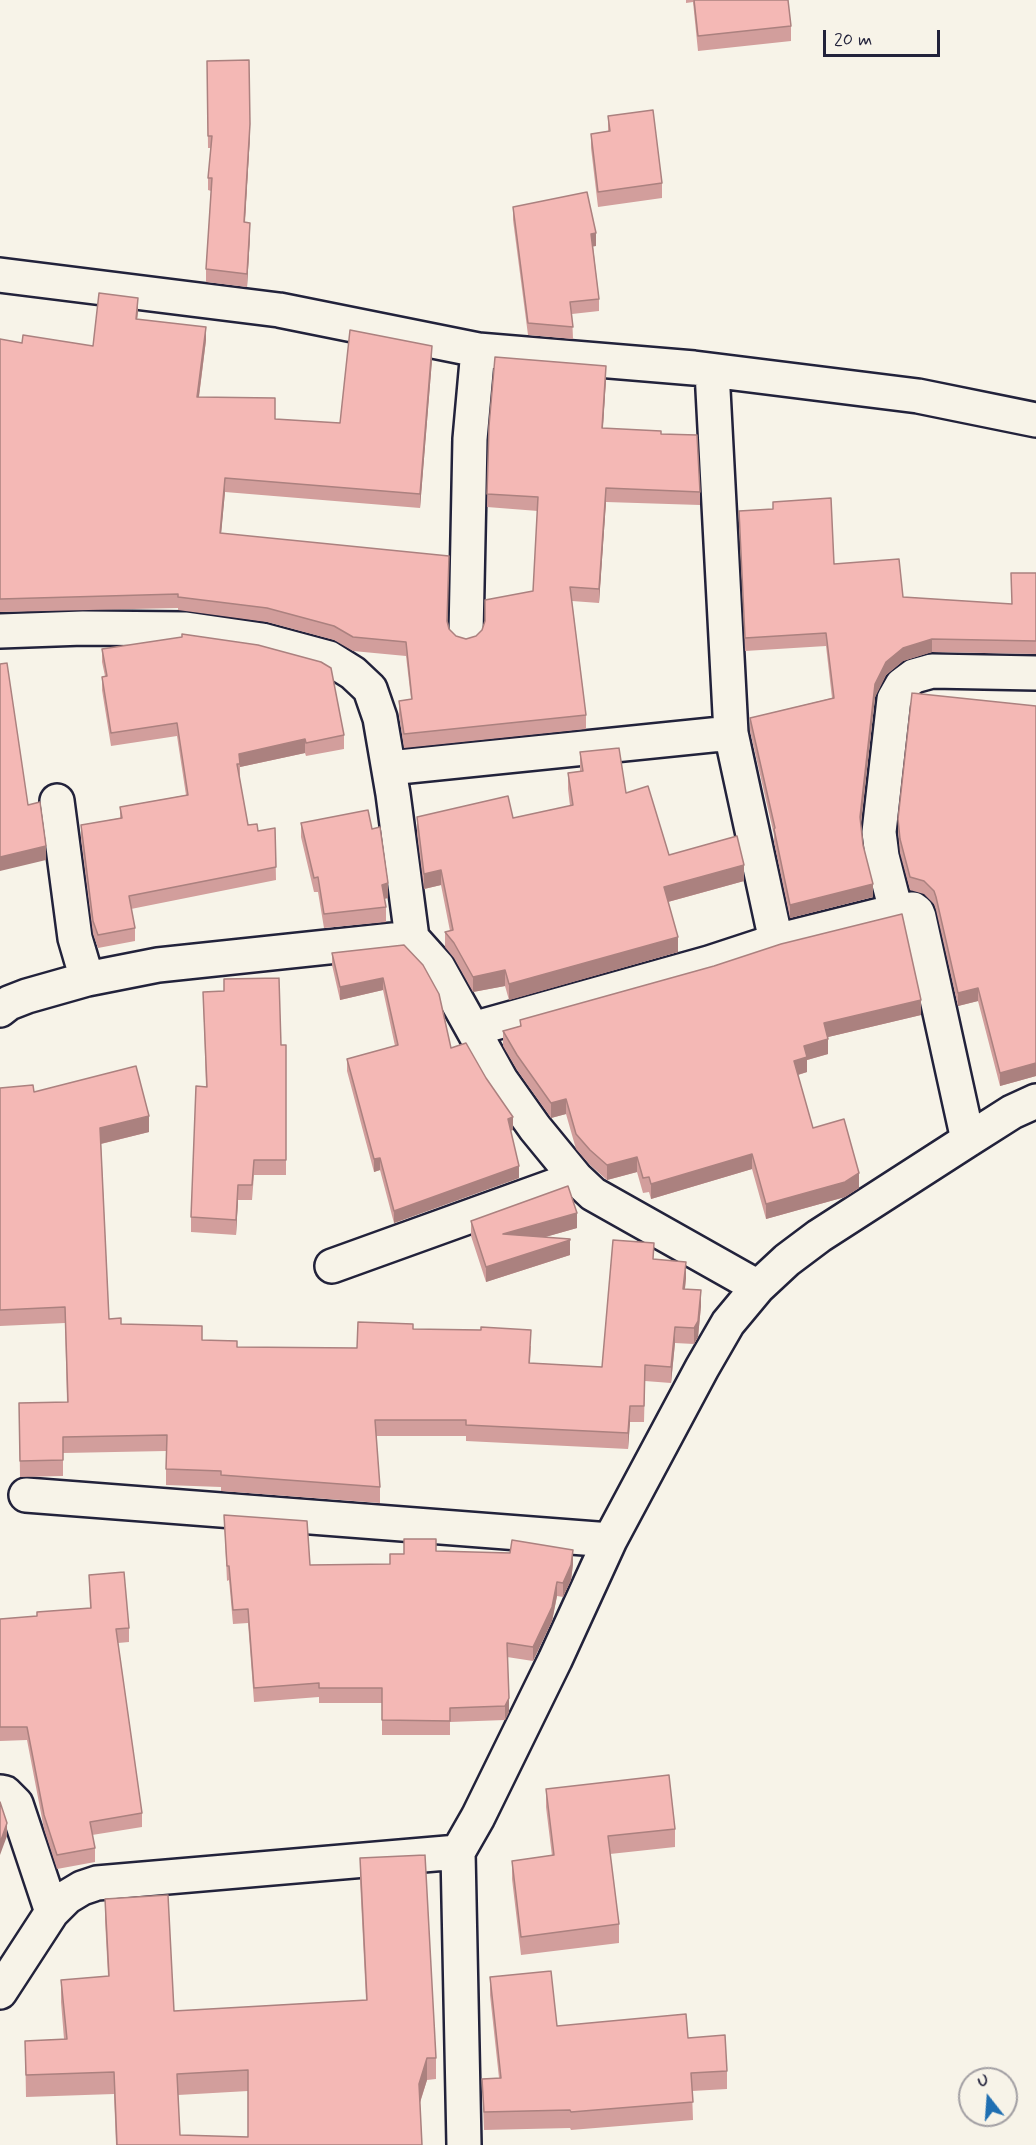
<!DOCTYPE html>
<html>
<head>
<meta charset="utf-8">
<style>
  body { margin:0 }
  #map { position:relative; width:1036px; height:2145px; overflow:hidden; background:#f7f3e8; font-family:Mynerve,sans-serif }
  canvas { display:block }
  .north { position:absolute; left:958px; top:2067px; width:60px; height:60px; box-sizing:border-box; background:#f7f3e8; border:2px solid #a29fa3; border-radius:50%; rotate:343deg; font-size:16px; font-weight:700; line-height:24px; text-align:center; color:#22223b }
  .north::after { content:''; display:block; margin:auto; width:21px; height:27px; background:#1f6fb2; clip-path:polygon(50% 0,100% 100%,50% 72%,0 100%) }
  .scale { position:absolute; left:823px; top:30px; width:117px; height:27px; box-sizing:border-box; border:3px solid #22223b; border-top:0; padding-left:8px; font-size:18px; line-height:21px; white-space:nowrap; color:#22223b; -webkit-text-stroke:4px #f7f3e8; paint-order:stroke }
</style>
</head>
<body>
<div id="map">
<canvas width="1036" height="2145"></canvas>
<div class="north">U</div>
<div class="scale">20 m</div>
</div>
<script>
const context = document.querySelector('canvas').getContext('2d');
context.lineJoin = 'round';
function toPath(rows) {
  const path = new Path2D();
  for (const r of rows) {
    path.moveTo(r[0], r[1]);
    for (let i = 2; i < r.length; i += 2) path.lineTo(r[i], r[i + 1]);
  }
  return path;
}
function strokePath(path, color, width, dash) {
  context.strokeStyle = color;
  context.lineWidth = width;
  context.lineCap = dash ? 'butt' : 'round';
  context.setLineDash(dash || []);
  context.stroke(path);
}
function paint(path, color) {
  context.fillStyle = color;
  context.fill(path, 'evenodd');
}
const minor = toPath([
  [0,275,279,310,478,350,694,368,918,396,1036,420],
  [712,371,731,733,776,941],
  [0,631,83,628,186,629,262,640,329,658,353,673,370,689,380,718,393,794,412,938,438,967,501,1080,535,1128,576,1178,593,1194,758,1287],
  [466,634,470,439,478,350],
  [389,768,731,733],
  [57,801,75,938,87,979,158,965,412,938],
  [896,911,882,856,879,832,894,699,902,685,914,676,932,671,1036,673],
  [0,1010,9,1003,27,996,87,979],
  [473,1029,709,963,776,941,896,911,913,909,917,912,919,917,968,1140],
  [332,1266,576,1178],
  [26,1495,610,1540],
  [0,1792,5,1793,16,1804,52,1912],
  [0,1992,52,1912,67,1897,82,1888,97,1883,458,1852],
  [464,2145,458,1852,478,1817,555,1660,610,1540,702,1368,728,1323,758,1287,787,1260,819,1236,968,1140,1012,1112,1036,1101]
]);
const wall = toPath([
  [686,0,788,0,791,26,791,41,698,51,693,2,686,3],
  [207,61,250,136,245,223,250,236,247,287,206,282,206,269,211,191,208,190,208,178,211,148,208,148],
  [608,116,662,183,662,198,598,207,591,148,591,134,608,131],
  [513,207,596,246,593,246,599,299,599,311,572,314,573,339,528,335,513,220],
  [138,311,137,319,206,340,199,397,275,419,340,423,432,360,420,508,225,492,221,533,448,622,449,629,456,636,466,639,476,636,533,591,538,511,487,507,489,426,606,379,603,428,661,434,700,492,700,505,606,502,599,603,572,601,586,715,586,729,404,748,399,715,399,701,411,699,406,656,353,651,334,640,267,622,178,610,178,608,0,612,0,339,22,343,93,346],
  [739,511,834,564,903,597,1012,604,1036,573,1036,654,932,652,903,661,886,675,875,697,861,824,863,845,873,897,790,918,774,842,774,835,750,731,750,718,832,698,826,646,745,651],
  [102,649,344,735,344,749,306,756,305,753,240,767,240,777,239,777,248,825,258,831,275,828,276,880,131,909,135,928,135,941,98,948,93,934,81,839,81,825,120,818,120,807,186,795,177,736,111,746,102,690,102,677,105,676,102,662],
  [1036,706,1036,1076,1000,1086,978,1001,958,1006,936,910,934,904,924,894,910,890,900,853,898,832,898,819],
  [580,752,626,793,669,855,744,881,668,902,678,952,509,1000,505,986,473,992,454,958,445,947,445,932,450,931,441,885,424,889,417,833,417,817,513,818,570,806,568,789,568,773,580,771],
  [301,823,372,829,388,898,384,899,386,907,386,922,324,928,318,892,314,892,301,837],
  [404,945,451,1048,513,1130,510,1131,519,1178,394,1223,380,1170,374,1172,347,1071,347,1059,395,1046,383,990,340,1000,332,965,332,953],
  [203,992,281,1045,286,1045,286,1175,254,1175,252,1200,238,1200,236,1235,191,1232,191,1217,206,1087],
  [921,1015,828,1037,828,1054,807,1060,807,1072,798,1075,813,1128,859,1188,845,1197,766,1219,752,1169,651,1199,649,1192,643,1193,637,1172,607,1180,590,1165,576,1149,566,1114,551,1118,517,1070,503,1046,503,1031,520,1026,520,1020],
  [0,1088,34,1092,149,1132,101,1144,109,1319,121,1324,237,1347,357,1348,413,1329,531,1346,530,1363,602,1367,654,1259,686,1278,685,1289,701,1306,698,1337,694,1344,675,1343,671,1383,645,1381,644,1422,630,1422,628,1449,466,1441,466,1436,376,1436,380,1487,380,1503,221,1491,221,1487,166,1485,166,1451,63,1453,63,1476,20,1477,19,1403,67,1402,65,1323,0,1326],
  [471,1221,577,1228,545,1237,570,1255,486,1282,471,1236],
  [224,1515,310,1565,390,1564,404,1554,436,1551,573,1564,571,1580,563,1597,557,1596,552,1621,533,1661,507,1657,509,1712,505,1720,450,1722,450,1735,382,1735,382,1703,319,1703,319,1697,254,1702,248,1623,233,1624,229,1580,227,1581],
  [89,1575,129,1628,129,1642,118,1643,142,1813,142,1827,92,1835,95,1848,95,1862,57,1869,44,1829,27,1740,0,1741,0,1619,37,1616,90,1608],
  [546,1789,675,1829,675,1847,610,1854,619,1924,619,1943,521,1955,512,1879,512,1861,552,1856,546,1807],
  [360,1858,436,2058,436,2079,427,2080,420,2103,422,2145,116,2145,114,2094,26,2097,25,2041,64,2039,61,2002,61,1980,108,1976,105,1920,105,1899,174,2011,366,2000,360,1880],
  [248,2091,248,2137,180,2135,178,2095],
  [490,1977,557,2026,688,2038,727,2071,727,2089,692,2091,693,2120,571,2130,570,2128,484,2130,482,2079,499,2078,490,1995]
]);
const shadedWall = toPath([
  [250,124,250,136,244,235,244,222],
  [250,223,250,236,247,287,247,274],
  [596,233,596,246,591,247,591,234],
  [138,298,138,311,136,332,136,319],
  [206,327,206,340,197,411,197,397],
  [432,346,432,360,420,508,420,494],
  [606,366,606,379,602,441,602,428],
  [225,478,225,492,220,546,220,533],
  [606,488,606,502,599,603,599,589],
  [932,639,932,652,903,661,886,675,875,697,860,830,860,817,875,684,886,662,903,648],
  [305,739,305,753,240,767,239,754],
  [46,846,46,860,0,871,0,857],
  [744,865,744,881,664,903,664,887],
  [441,870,441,885,424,889,424,874],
  [388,883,388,898,382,899,382,885],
  [873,884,873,897,790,918,790,905],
  [678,937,678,952,509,1000,509,984],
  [505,970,505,986,473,992,473,977],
  [383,978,383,990,340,1000,340,987],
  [978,988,978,1001,958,1006,958,993],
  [921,1000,921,1015,824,1038,824,1023],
  [828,1039,828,1054,807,1060,807,1072,794,1076,794,1061,804,1046],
  [1036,1063,1036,1076,1000,1086,1000,1073],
  [566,1099,566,1114,551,1118,551,1103],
  [149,1116,149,1132,100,1144,100,1128],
  [513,1117,513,1130,508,1131,508,1119],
  [752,1154,752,1169,651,1199,651,1184],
  [637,1157,637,1172,607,1180,607,1165],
  [380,1158,380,1170,374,1172,374,1159],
  [519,1166,519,1178,394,1223,394,1211],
  [859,1173,859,1188,845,1197,766,1219,766,1204],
  [238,1185,238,1200,236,1235,236,1220],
  [577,1213,577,1228,503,1249,503,1234],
  [570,1240,570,1255,486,1282,486,1267],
  [686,1262,686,1278,683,1305,683,1289],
  [701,1290,701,1306,698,1337,694,1344,694,1328],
  [675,1327,675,1343,671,1383,671,1367],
  [630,1406,630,1422,628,1449,628,1433],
  [573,1550,573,1564,571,1580,563,1597,563,1583],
  [557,1582,557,1596,552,1621,533,1661,533,1647],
  [509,1698,509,1712,505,1720,505,1706],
  [7,1823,7,1836,0,1855,0,1843],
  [427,2058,427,2080,419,2105,419,2084]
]);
const building = toPath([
  [694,0,788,0,791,26,698,36,694,0],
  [249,60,250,124,244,222,250,223,247,274,206,269,212,178,208,178,212,136,208,136,207,61,249,60],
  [653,110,662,183,598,192,591,134,610,131,608,116,653,110],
  [587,192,596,233,591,234,599,299,570,302,573,327,528,323,513,207,587,192],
  [99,293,138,298,136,319,206,327,197,397,275,398,275,419,340,423,350,330,432,346,420,494,225,478,220,533,449,556,447,621,449,629,456,636,466,639,476,636,482,630,485,621,485,600,533,591,538,497,487,494,489,426,495,357,606,366,602,428,661,431,661,434,697,435,700,492,606,488,599,589,570,587,586,715,404,734,399,701,412,699,406,642,353,637,334,626,267,608,178,597,178,594,0,599,0,339,22,343,23,335,93,346,99,293],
  [831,498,834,564,899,559,903,597,1012,604,1011,573,1036,573,1036,641,932,639,903,648,886,662,875,684,860,817,863,845,873,884,790,905,774,829,775,828,750,718,834,698,826,633,745,638,739,511,773,509,773,502,831,498],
  [182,634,258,645,321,662,331,668,344,735,306,743,305,739,239,754,240,764,237,764,248,825,257,824,258,831,275,828,276,867,129,896,135,928,98,935,93,921,81,825,122,818,120,807,188,795,177,723,111,733,102,677,107,676,102,649,182,637,182,634],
  [7,663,28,805,40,802,46,846,0,857,0,664,7,663],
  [912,693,1036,706,1036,1063,1000,1073,978,988,958,993,936,897,934,891,924,881,910,877,900,839,898,819,912,693],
  [619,748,626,793,648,786,669,855,737,836,744,865,664,887,678,937,509,984,505,970,473,977,454,943,445,932,453,930,441,870,424,874,417,817,508,796,513,818,573,805,568,773,583,771,580,752,619,748],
  [368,810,372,829,380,827,388,883,382,885,386,907,324,914,318,877,314,878,301,823,368,810],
  [902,914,921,1000,824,1023,828,1039,804,1046,807,1057,794,1061,813,1128,844,1119,859,1173,845,1182,766,1204,752,1154,651,1184,649,1177,643,1178,637,1157,607,1165,590,1150,576,1134,566,1099,551,1103,517,1055,503,1031,521,1026,520,1020,714,966,781,944,902,914],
  [404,945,423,965,439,994,451,1048,466,1043,486,1078,513,1117,508,1119,519,1166,394,1211,380,1158,374,1159,347,1059,398,1045,383,978,340,987,332,953,404,945],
  [279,978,281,1045,286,1045,286,1160,254,1160,252,1185,238,1185,236,1220,191,1217,196,1086,207,1087,203,992,224,991,224,979,279,978],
  [136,1066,149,1116,100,1128,109,1319,121,1318,121,1324,202,1326,202,1340,237,1341,237,1347,357,1348,358,1322,413,1324,413,1329,481,1330,481,1327,531,1330,529,1363,602,1367,613,1240,654,1243,653,1259,686,1262,683,1289,701,1290,698,1321,694,1328,675,1327,671,1367,645,1365,644,1406,630,1406,628,1433,466,1425,466,1420,375,1420,380,1487,221,1475,221,1471,166,1469,167,1435,63,1437,63,1460,20,1461,19,1403,68,1402,65,1307,0,1310,0,1088,33,1085,34,1092,136,1066],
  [568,1186,577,1213,503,1234,570,1239,570,1240,486,1267,471,1221,568,1186],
  [224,1515,307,1521,310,1565,390,1564,390,1554,404,1554,404,1539,436,1539,436,1551,510,1553,512,1540,573,1550,571,1565,563,1583,557,1582,552,1607,533,1647,507,1643,509,1698,505,1706,450,1708,450,1721,382,1720,382,1688,319,1688,319,1683,254,1688,248,1609,233,1610,229,1566,227,1566,224,1515],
  [124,1572,129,1628,116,1629,142,1813,90,1822,95,1848,57,1855,44,1815,27,1727,0,1727,0,1619,37,1616,37,1612,91,1608,89,1575,124,1572],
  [669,1775,675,1829,608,1836,619,1924,521,1937,512,1861,554,1855,546,1789,669,1775],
  [0,1802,7,1823,0,1843,0,1802],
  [425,1855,436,2058,427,2058,419,2084,422,2145,117,2145,114,2072,26,2075,25,2041,67,2039,61,1980,109,1976,105,1899,168,1895,174,2011,367,2000,360,1858,425,1855],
  [248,2070,248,2137,180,2135,177,2074,248,2070],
  [551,1971,557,2026,686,2014,688,2038,725,2035,727,2071,691,2073,693,2102,571,2112,570,2110,484,2112,482,2079,501,2078,490,1977,551,1971]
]);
strokePath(minor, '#22223b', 38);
strokePath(minor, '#f7f3e8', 33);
paint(wall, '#d29e9c');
paint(shadedWall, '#ab817f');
paint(building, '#f4b8b5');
strokePath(building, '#ab817f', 1.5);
</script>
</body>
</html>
